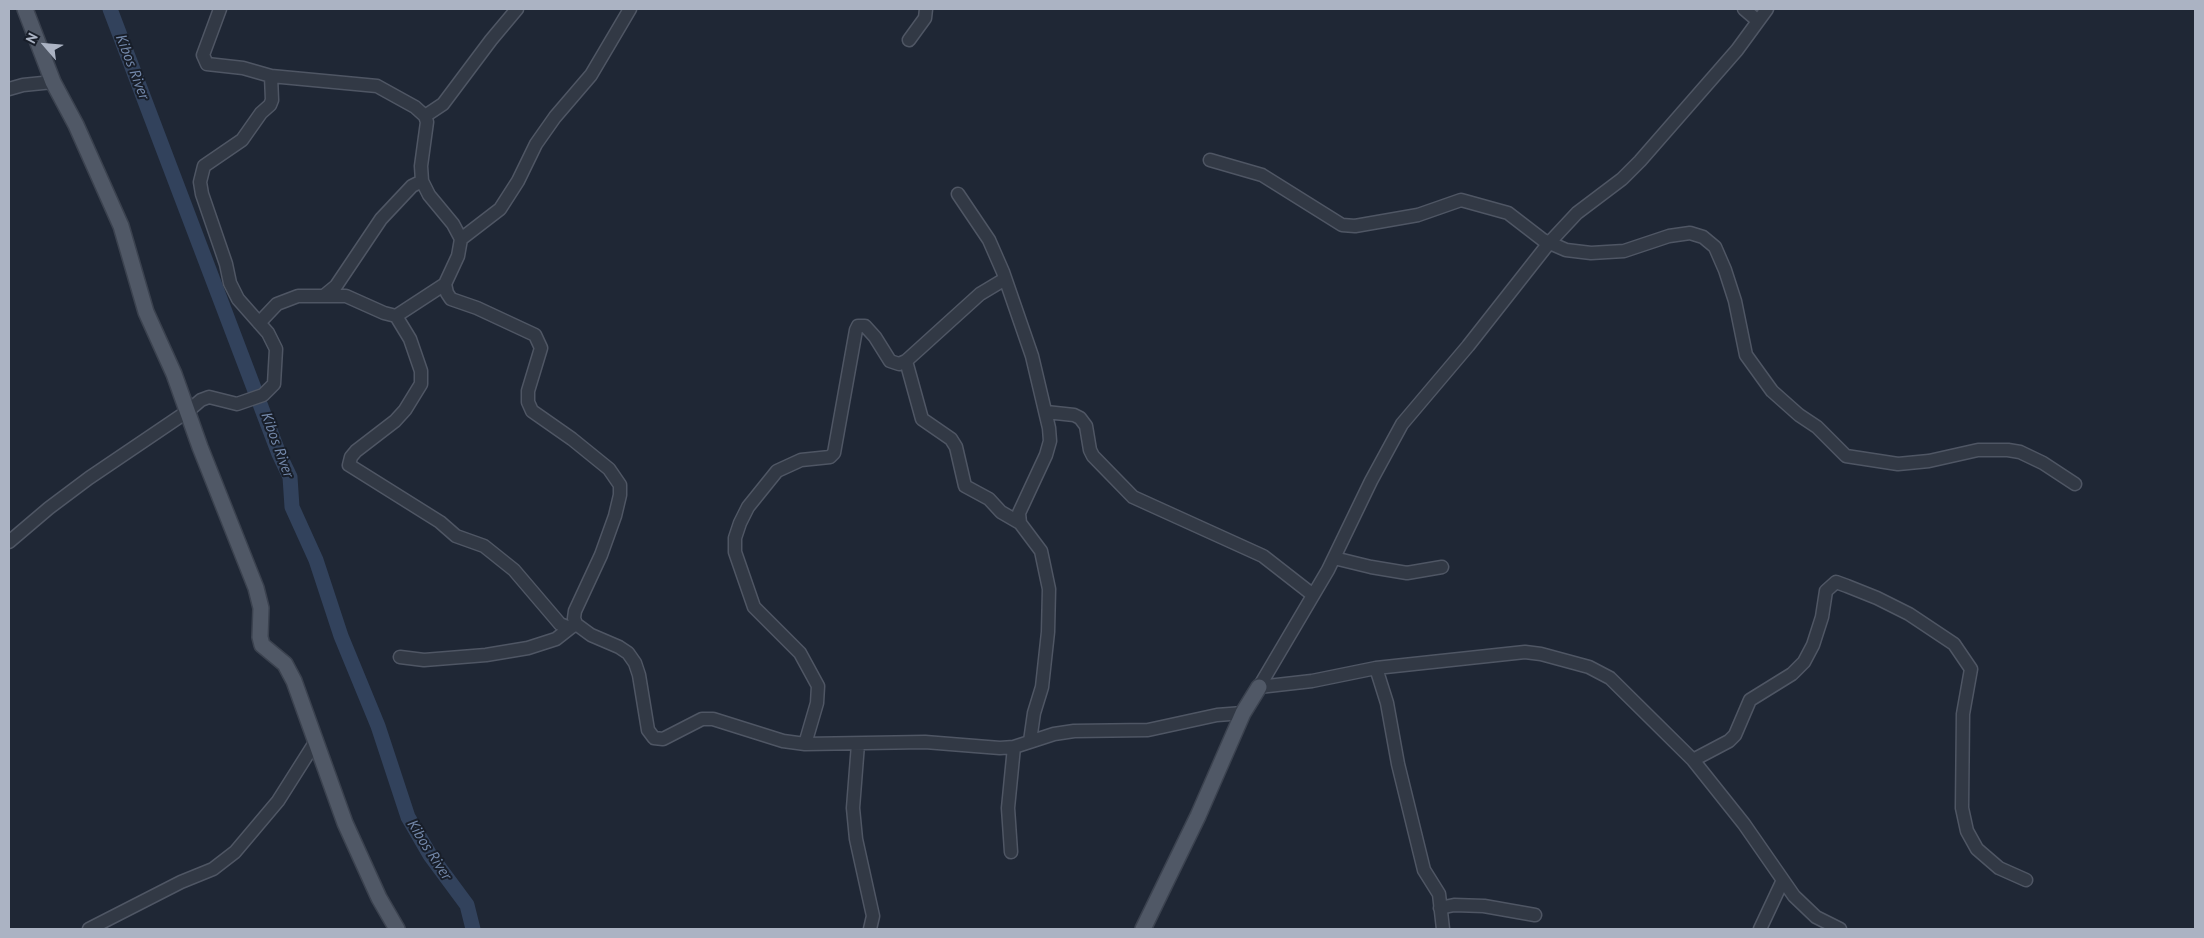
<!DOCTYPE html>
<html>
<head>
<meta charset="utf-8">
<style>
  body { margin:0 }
  #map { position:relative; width:2204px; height:938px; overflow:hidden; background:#1f2735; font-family:"PT Sans",sans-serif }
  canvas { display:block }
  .frame { position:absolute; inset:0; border:10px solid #abb3c3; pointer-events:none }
  .north { position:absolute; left:20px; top:20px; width:50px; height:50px; -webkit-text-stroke:4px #181e29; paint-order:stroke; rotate:297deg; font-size:14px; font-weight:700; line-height:20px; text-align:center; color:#abb3c3 }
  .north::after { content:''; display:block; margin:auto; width:18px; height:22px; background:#abb3c3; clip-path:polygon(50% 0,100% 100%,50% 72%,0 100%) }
</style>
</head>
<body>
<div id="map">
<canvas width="2204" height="938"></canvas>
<div class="frame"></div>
<div class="north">N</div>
</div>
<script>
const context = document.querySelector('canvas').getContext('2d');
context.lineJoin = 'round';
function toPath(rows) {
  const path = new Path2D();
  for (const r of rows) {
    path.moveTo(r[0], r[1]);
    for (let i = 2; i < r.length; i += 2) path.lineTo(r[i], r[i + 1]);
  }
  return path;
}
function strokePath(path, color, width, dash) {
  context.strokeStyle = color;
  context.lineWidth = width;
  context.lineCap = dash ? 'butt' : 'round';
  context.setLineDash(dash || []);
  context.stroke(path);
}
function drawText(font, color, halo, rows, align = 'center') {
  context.font = font + ' "PT Sans",sans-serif';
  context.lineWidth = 4;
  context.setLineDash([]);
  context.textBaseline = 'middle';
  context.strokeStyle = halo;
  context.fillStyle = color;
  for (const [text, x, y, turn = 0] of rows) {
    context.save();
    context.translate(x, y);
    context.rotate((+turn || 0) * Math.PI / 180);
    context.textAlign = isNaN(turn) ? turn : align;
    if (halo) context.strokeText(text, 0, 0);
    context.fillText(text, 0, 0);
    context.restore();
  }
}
const river = toPath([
  [110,9,279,454,290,477,292,507,316,560,341,636,378,726,408,817,430,855,467,905,473,929]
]);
const minor = toPath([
  [220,9,203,55,207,64,243,68,271,76,377,86,415,107,425,116,427,122,421,166,422,181,429,195,453,224,461,239,458,256,445,284,447,293,451,299,477,308,535,335,541,348,528,391,528,402,532,411,572,439,609,469,620,485,620,495,615,516,601,555,575,611,574,618,576,624,591,635,619,647,628,653,635,663,639,675,648,730,654,738,663,739,702,719,713,719,783,741,805,744,925,742,1000,748,1014,747,1054,734,1074,731,1148,730,1217,715,1243,713],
  [1744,9,1758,21],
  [909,40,925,18,926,9],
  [9,89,23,85,53,82],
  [425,116,443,104,491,40,517,9],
  [1210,160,1262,175,1342,225,1355,226,1418,215,1461,200,1508,213,1543,240,1566,250,1591,253,1624,251,1669,236,1690,233,1703,237,1715,247,1725,270,1735,301,1746,355,1772,391,1799,415,1817,427,1846,456,1898,464,1929,461,1978,450,2008,450,2020,452,2043,463,2075,484],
  [958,194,989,240,1003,272,1032,356,1049,428,1050,441,1046,455,1019,513,1020,523,1041,551,1049,589,1048,632,1042,687,1034,713,1030,741],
  [461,239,500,209,518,181,536,144,555,117,591,75,630,9],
  [325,295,336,286,381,219,412,186,422,181],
  [396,316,410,339,421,371,421,384,405,410,395,421,356,451,351,457,349,465,440,522,456,536,484,546,514,570,560,624,570,628,576,624],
  [259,323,277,304,298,296,346,296,384,313,396,316,445,284],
  [906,361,922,419,951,439,956,447,965,486,989,499,1001,512,1020,523],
  [1046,412,1074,415,1080,418,1086,426,1090,450,1093,456,1133,497,1263,556,1313,595],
  [9,542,49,508,89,478,188,411,201,400,209,397,237,404,263,395,274,384,276,349,268,333,238,299,230,283,226,264,202,194,200,182,204,166,242,140,261,113,270,105,272,100,271,76],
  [1334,558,1371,567,1407,573,1442,567],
  [400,657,424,660,486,655,528,648,556,639,570,628],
  [1376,668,1387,703,1398,764,1424,870,1439,894,1443,929],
  [1259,687,1328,570,1371,481,1402,424,1468,346,1549,243,1577,213,1622,179,1640,161,1737,50,1767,9],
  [1259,687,1312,681,1376,668,1525,652,1541,654,1589,667,1610,678,1693,760,1744,824,1794,896,1816,917,1840,929],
  [805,744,817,703,818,686,800,653,754,607,735,552,735,538,740,523,748,507,777,471,801,460,830,457,834,453,856,330,858,326,865,326,875,337,890,361,899,364,906,361,980,294,1005,279],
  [858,744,853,808,856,839,873,916,870,929],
  [1693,760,1729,741,1735,735,1750,700,1792,674,1804,662,1813,645,1822,617,1826,591,1836,582,1847,586,1877,598,1909,614,1954,644,1971,669,1963,714,1962,808,1967,831,1977,849,1999,868,2026,880],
  [1011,852,1008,808,1014,747],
  [1440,908,1454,905,1484,906,1535,915],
  [89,929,181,882,213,869,235,852,278,801,316,741],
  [1760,929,1783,880]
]);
const major = toPath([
  [25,9,53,82,76,125,121,226,146,312,174,374,200,447,256,588,261,608,260,637,262,645,285,664,294,681,345,823,379,898,397,929],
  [1143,929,1198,816,1243,713,1259,687]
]);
const waterNames = [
  ["Kibos River",132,67,69],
  ["Kibos River",277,445,70],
  ["Kibos River",429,850,57]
];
strokePath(river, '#32425c', 15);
strokePath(minor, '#4f5664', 15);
strokePath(major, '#3b424f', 18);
strokePath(minor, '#323945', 12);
strokePath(major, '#505866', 15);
drawText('italic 15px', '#7489ab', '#181e29', waterNames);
</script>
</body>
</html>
